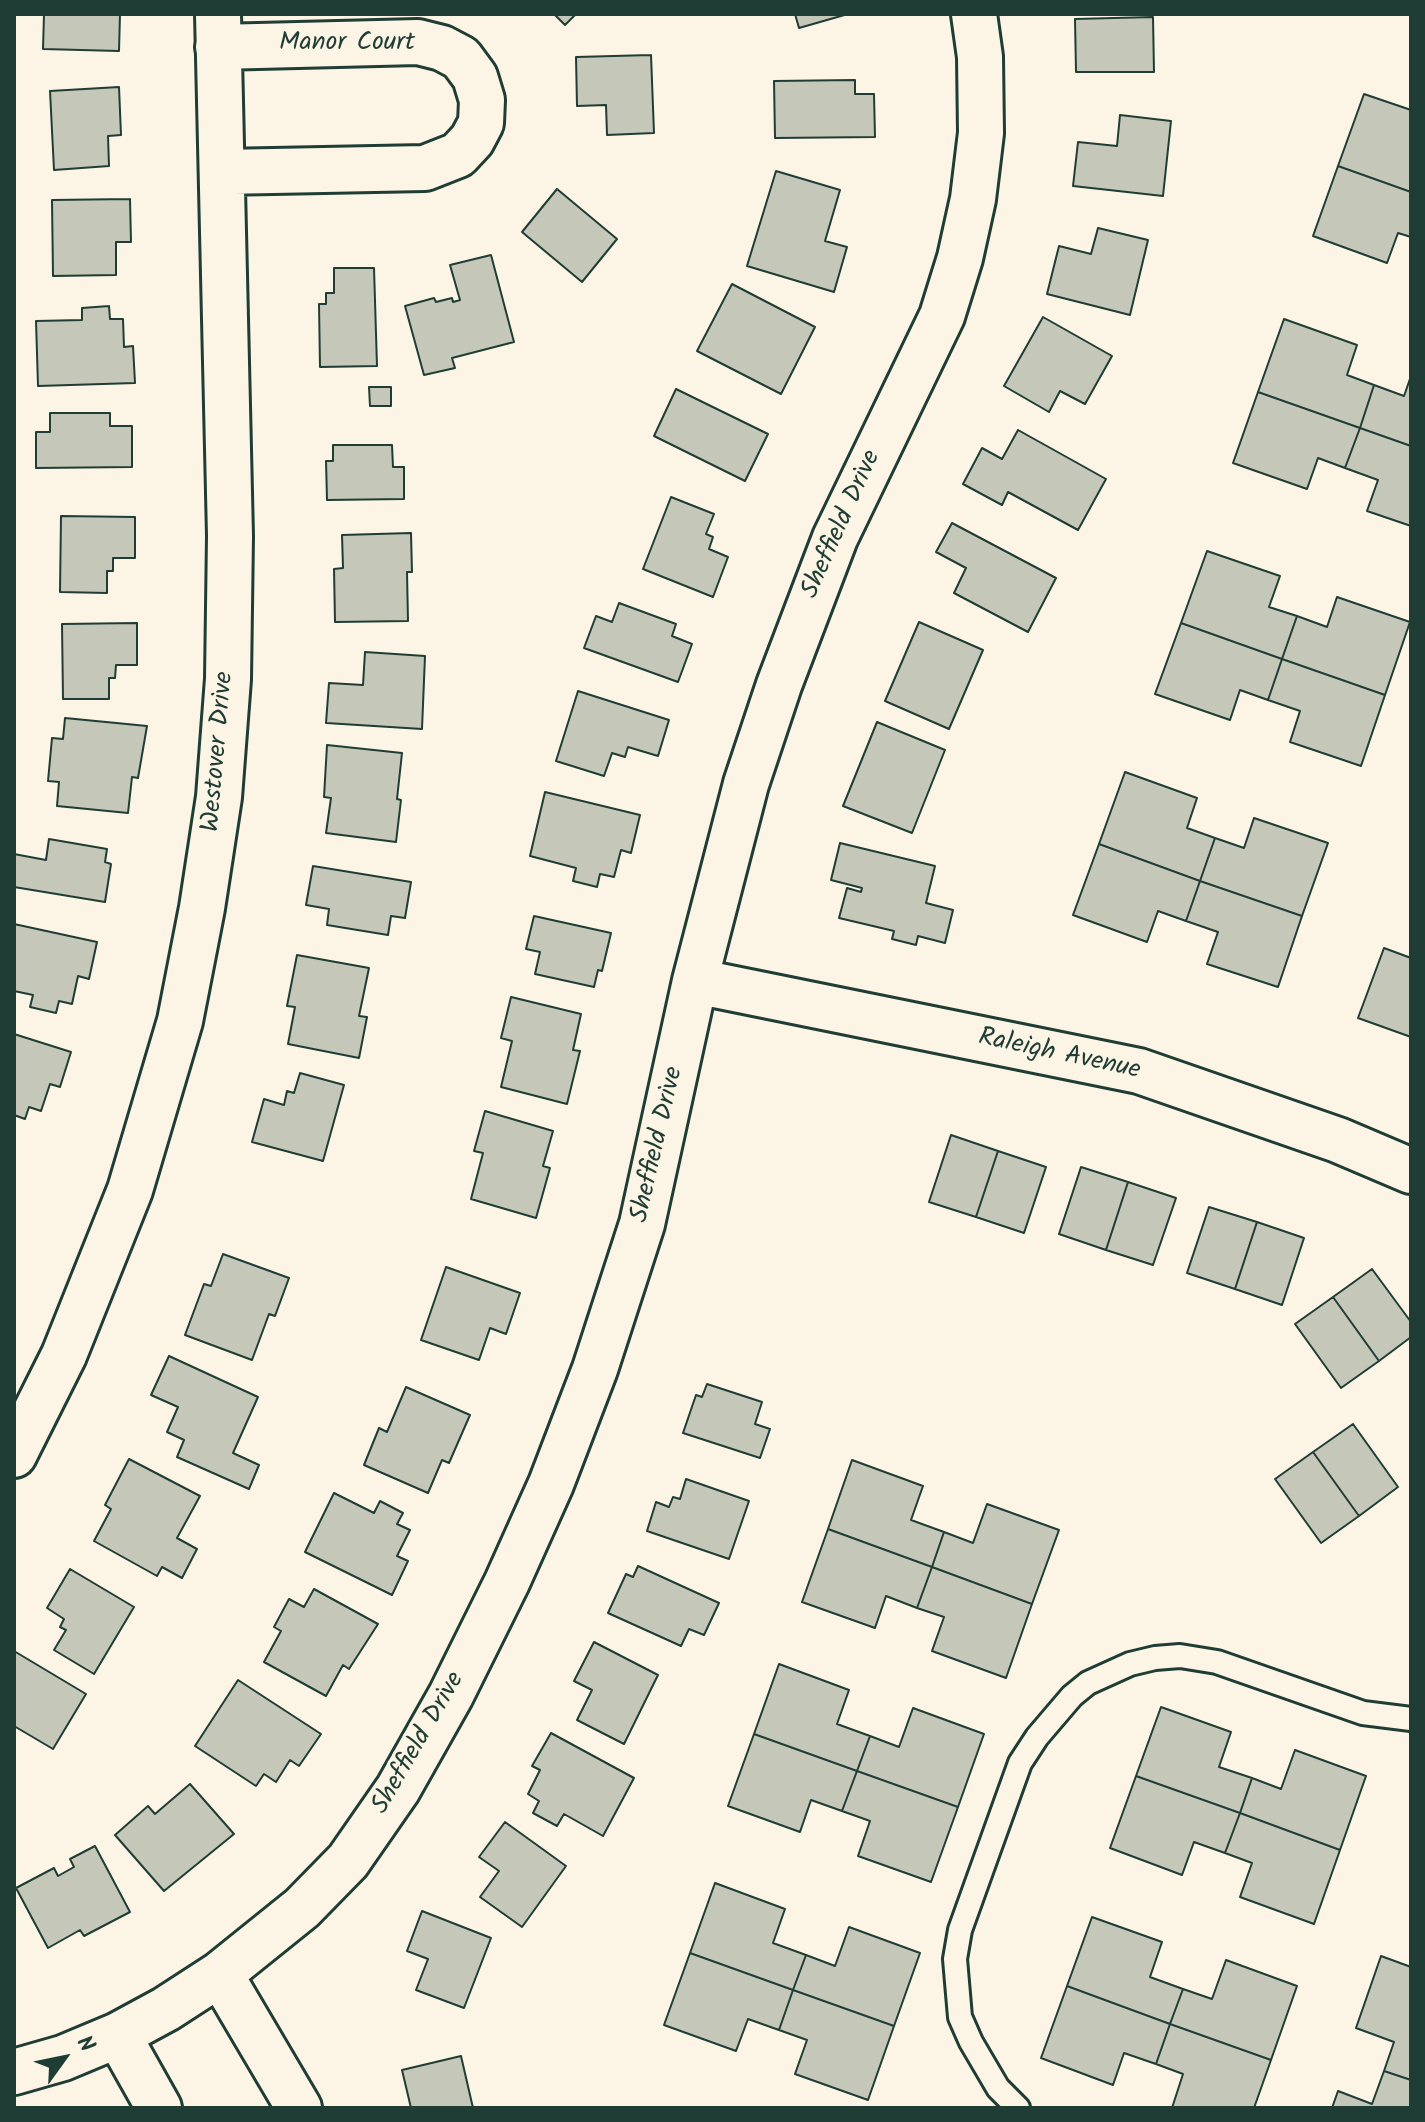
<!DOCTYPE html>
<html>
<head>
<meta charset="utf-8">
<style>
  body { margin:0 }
  #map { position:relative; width:1425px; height:2122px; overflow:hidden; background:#fcf5e5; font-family:Kalam,sans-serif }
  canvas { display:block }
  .frame { position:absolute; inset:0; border:16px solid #1f3d34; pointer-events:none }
  .north { position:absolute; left:24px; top:2018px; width:80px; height:80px; -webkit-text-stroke:6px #fcf5e5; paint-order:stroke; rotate:57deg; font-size:22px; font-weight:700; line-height:32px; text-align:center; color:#1f3d34 }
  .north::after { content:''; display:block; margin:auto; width:28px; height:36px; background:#1f3d34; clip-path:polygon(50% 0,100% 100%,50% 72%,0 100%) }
</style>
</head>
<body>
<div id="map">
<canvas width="1425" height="2122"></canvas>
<div class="frame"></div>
<div class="north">N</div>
</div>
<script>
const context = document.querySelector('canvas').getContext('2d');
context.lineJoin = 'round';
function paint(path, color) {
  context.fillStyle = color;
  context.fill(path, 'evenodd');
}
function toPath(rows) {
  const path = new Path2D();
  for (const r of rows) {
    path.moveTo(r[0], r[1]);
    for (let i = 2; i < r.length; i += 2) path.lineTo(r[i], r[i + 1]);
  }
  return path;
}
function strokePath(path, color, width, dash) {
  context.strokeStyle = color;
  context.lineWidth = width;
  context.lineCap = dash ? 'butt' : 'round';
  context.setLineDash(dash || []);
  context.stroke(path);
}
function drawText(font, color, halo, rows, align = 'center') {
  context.font = font + ' Kalam,sans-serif';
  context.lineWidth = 6;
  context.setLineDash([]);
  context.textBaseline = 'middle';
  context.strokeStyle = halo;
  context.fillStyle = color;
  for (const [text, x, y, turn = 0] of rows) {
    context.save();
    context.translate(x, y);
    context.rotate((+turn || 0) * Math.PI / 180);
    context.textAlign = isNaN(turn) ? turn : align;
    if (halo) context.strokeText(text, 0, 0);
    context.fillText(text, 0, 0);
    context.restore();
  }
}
const building = toPath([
  [44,14,120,14,119,51,43,49,44,14],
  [554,14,576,14,565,25,554,14],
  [795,14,848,14,799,28,795,14],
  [1153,17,1154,72,1076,72,1075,19,1153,17],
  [651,55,654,133,607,135,606,105,577,106,576,57,651,55],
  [855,80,855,94,874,94,875,137,775,138,774,81,855,80],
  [119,87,121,135,108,136,109,166,54,170,50,91,119,87],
  [1364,94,1411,110,1411,192,1338,166,1364,94],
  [1120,115,1171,121,1163,196,1073,186,1078,142,1117,146,1120,115],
  [1338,166,1411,192,1411,237,1398,233,1387,263,1313,236,1338,166],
  [776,171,840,190,825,241,847,247,834,292,747,266,776,171],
  [557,189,617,239,582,282,522,232,557,189],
  [130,199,131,242,116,242,116,275,53,276,52,200,130,199],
  [1098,228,1148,240,1130,315,1047,294,1059,246,1091,254,1098,228],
  [491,255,514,342,452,358,455,368,424,375,405,306,434,298,436,302,452,298,453,302,460,300,450,265,491,255],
  [334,268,374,268,377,366,320,367,319,304,326,304,326,293,334,293,334,268],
  [732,284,815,327,781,394,697,351,732,284],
  [109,306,110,319,123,319,124,347,133,346,135,383,38,386,36,321,82,320,82,308,109,306],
  [1043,317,1112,356,1085,404,1060,391,1049,412,1004,386,1043,317],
  [1284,319,1357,345,1347,375,1374,385,1360,428,1258,392,1284,319],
  [1411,376,1411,446,1360,428,1374,385,1404,396,1411,376],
  [369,387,391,387,391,406,370,406,369,387],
  [676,389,768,434,745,481,654,436,676,389],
  [1258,392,1360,428,1345,468,1318,458,1307,489,1233,463,1258,392],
  [50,413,110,413,110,426,132,426,132,467,36,468,36,432,50,432,50,413],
  [1360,428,1411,446,1411,526,1367,511,1378,480,1345,468,1360,428],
  [1018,430,1106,479,1078,530,1008,492,1002,505,963,484,982,448,1002,459,1018,430],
  [333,445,392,445,393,467,404,467,404,499,327,500,326,461,333,461,333,445],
  [671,497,714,514,706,534,713,537,709,549,728,557,713,597,643,569,671,497],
  [61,516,135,517,135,558,113,558,113,571,107,571,107,593,60,592,61,516],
  [952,523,1056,578,1028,632,954,593,966,568,936,552,952,523],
  [411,533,412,572,407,572,408,621,335,622,334,569,343,568,342,535,411,533],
  [1207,551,1280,576,1269,607,1297,616,1282,659,1181,623,1207,551],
  [1337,597,1410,622,1385,695,1282,659,1297,616,1327,627,1337,597],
  [619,603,676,624,672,636,692,644,678,682,584,648,596,616,612,622,619,603],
  [919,622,983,650,949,729,885,701,919,622],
  [137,623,137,665,116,665,115,678,109,678,109,699,63,699,62,624,137,623],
  [1181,623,1282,659,1268,700,1240,690,1230,720,1155,694,1181,623],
  [365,652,425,656,422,729,326,723,329,683,363,685,365,652],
  [1282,659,1385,695,1361,766,1290,742,1300,711,1268,700,1282,659],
  [578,691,669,720,658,756,628,747,625,757,612,753,604,776,556,761,578,691],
  [65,718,147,726,138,778,132,777,128,813,57,806,59,782,48,781,52,738,63,739,65,718],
  [877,722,945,750,912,833,843,806,877,722],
  [327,745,402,753,397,799,401,800,396,842,326,833,331,798,324,797,327,745],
  [1125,772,1197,798,1187,828,1215,838,1200,881,1099,844,1125,772],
  [545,792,640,815,631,853,621,850,614,877,600,874,597,887,573,881,576,868,530,856,545,792],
  [1254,818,1328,843,1302,916,1200,881,1215,838,1244,848,1254,818],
  [49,839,107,849,105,862,111,864,105,902,14,887,14,854,46,860,49,839],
  [840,843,935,866,926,903,953,910,945,943,918,936,916,945,892,939,894,931,839,918,847,888,861,892,862,888,831,880,840,843],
  [1099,844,1200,881,1186,921,1158,911,1147,942,1073,915,1099,844],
  [313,866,411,882,405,918,391,916,388,935,327,925,329,909,306,905,313,866],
  [1200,881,1302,916,1278,987,1207,964,1218,932,1186,921,1200,881],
  [534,916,611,933,602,971,598,970,594,987,535,974,540,952,526,949,534,916],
  [14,924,97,942,89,979,78,976,72,1004,59,1001,56,1013,30,1007,33,995,14,991,14,924],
  [1384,948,1411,958,1411,1037,1358,1018,1384,948],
  [297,955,369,968,359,1016,367,1017,359,1058,288,1044,295,1007,287,1006,297,955],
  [511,997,581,1014,573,1050,580,1051,567,1104,501,1087,512,1041,501,1038,511,997],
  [14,1034,71,1052,60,1087,50,1084,41,1111,29,1107,25,1119,14,1115,14,1034],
  [300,1073,344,1085,323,1161,252,1142,264,1099,284,1105,287,1091,294,1093,300,1073],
  [485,1111,553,1131,543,1166,550,1168,536,1218,471,1199,483,1153,474,1151,485,1111],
  [951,1135,998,1151,976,1217,929,1202,951,1135],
  [998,1151,1046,1167,1024,1233,976,1217,998,1151],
  [1081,1167,1128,1182,1106,1250,1059,1234,1081,1167],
  [1128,1182,1176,1198,1153,1265,1106,1250,1128,1182],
  [1209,1207,1257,1222,1235,1289,1187,1273,1209,1207],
  [1257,1222,1304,1238,1282,1305,1235,1289,1257,1222],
  [223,1254,289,1278,275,1316,269,1314,252,1360,185,1335,204,1284,211,1286,223,1254],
  [446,1267,520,1293,506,1334,490,1328,479,1360,421,1340,446,1267],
  [1372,1269,1411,1322,1411,1337,1379,1361,1333,1297,1372,1269],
  [1333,1297,1379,1361,1341,1388,1295,1324,1333,1297],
  [169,1356,258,1397,233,1453,259,1465,249,1489,177,1457,184,1440,167,1432,178,1407,151,1395,169,1356],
  [707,1384,762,1402,755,1424,770,1429,760,1458,683,1433,696,1395,702,1397,707,1384],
  [406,1387,470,1415,449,1463,442,1460,428,1493,364,1465,379,1428,387,1432,406,1387],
  [1353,1424,1398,1487,1359,1516,1313,1452,1353,1424],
  [1313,1452,1359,1516,1321,1543,1275,1479,1313,1452],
  [129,1459,200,1496,177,1538,197,1549,182,1578,162,1567,157,1576,94,1541,111,1509,105,1505,129,1459],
  [852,1460,923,1486,911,1520,944,1532,932,1567,828,1529,852,1460],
  [686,1479,749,1501,729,1559,647,1531,656,1502,669,1507,673,1497,680,1499,686,1479],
  [334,1493,374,1513,380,1501,403,1513,397,1524,410,1530,397,1556,408,1561,392,1595,305,1552,334,1493],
  [987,1504,1059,1530,1032,1604,932,1567,944,1532,973,1543,987,1504],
  [828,1529,932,1567,917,1608,886,1596,875,1628,802,1602,828,1529],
  [638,1566,719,1603,704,1635,689,1629,681,1646,608,1613,626,1574,633,1577,638,1566],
  [932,1567,1032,1604,1006,1678,932,1651,944,1617,917,1608,932,1567],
  [70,1569,134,1607,94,1674,54,1650,66,1630,60,1627,64,1619,47,1608,70,1569],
  [314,1589,378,1624,349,1669,343,1665,326,1696,264,1662,281,1631,274,1627,289,1599,304,1607,314,1589],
  [594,1642,658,1675,624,1744,577,1720,592,1690,574,1681,594,1642],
  [14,1651,86,1694,53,1749,14,1726,14,1651],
  [779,1664,849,1690,837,1724,870,1736,857,1771,754,1734,779,1664],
  [238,1680,321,1734,299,1766,290,1760,276,1782,264,1774,256,1786,195,1746,238,1680],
  [1161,1707,1231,1732,1219,1767,1252,1778,1240,1813,1136,1776,1161,1707],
  [913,1708,984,1734,958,1807,857,1771,870,1736,899,1747,913,1708],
  [551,1733,634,1778,603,1836,564,1814,557,1826,533,1813,539,1801,528,1794,540,1770,532,1766,551,1733],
  [754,1734,857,1771,842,1811,811,1800,800,1832,728,1806,754,1734],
  [1295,1750,1366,1776,1340,1850,1240,1813,1252,1778,1281,1789,1295,1750],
  [857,1771,958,1807,931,1882,858,1856,870,1821,842,1811,857,1771],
  [1136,1776,1240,1813,1225,1853,1194,1842,1182,1875,1110,1848,1136,1776],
  [190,1784,234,1834,164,1891,115,1835,148,1806,155,1814,190,1784],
  [1240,1813,1340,1850,1314,1924,1240,1897,1252,1863,1225,1853,1240,1813],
  [505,1822,566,1866,522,1927,480,1897,499,1871,479,1857,505,1822],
  [95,1846,130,1912,84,1936,80,1930,48,1948,16,1888,54,1868,58,1876,74,1867,70,1859,95,1846],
  [715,1883,785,1909,773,1943,806,1955,793,1990,690,1953,715,1883],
  [422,1911,491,1938,464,2008,416,1990,428,1959,407,1951,422,1911],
  [1092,1917,1162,1942,1150,1977,1183,1989,1170,2024,1067,1986,1092,1917],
  [849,1927,920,1953,894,2026,793,1990,806,1955,835,1966,849,1927],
  [690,1953,793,1990,779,2030,748,2019,736,2051,664,2025,690,1953],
  [1381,1956,1411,1967,1411,2080,1384,2071,1394,2042,1356,2028,1381,1956],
  [1226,1960,1297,1986,1271,2060,1170,2024,1183,1989,1212,1999,1226,1960],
  [1067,1986,1170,2024,1156,2064,1124,2053,1113,2085,1041,2058,1067,1986],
  [793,1990,894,2026,868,2100,795,2074,807,2040,779,2030,793,1990],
  [1170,2024,1271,2060,1254,2108,1172,2108,1183,2074,1156,2064,1170,2024],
  [461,2056,473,2108,411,2108,402,2070,461,2056],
  [1384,2071,1411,2080,1411,2108,1332,2108,1338,2091,1372,2104,1384,2071]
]);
const lane = toPath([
  [1018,2108,998,2088,971,2042,960,2017,955,1959,960,1930,1020,1763,1037,1737,1072,1696,1088,1683,1130,1664,1155,1658,1180,1656,1217,1662,1363,1713,1411,1719]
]);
const street = toPath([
  [218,47,418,42,442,48,461,58,475,77,482,100,481,123,472,140,458,155,425,168,222,172],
  [695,981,1139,1071,1338,1140,1411,1171],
  [14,1455,64,1355,130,1190,180,1021,202,908,219,797,228,679,230,536,218,14],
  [220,1974,299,2108],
  [118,2035,159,2108],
  [14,2072,63,2058,118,2035,166,2009,220,1974,302,1908,348,1861,398,1789,451,1695,507,1582,551,1484,595,1369,642,1224,695,981,746,784,779,685,835,538,942,316,960,258,973,199,981,133,980,57,974,14]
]);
const streetNames = [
  ["Manor Court",347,45],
  ["Sheffield Drive",843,525,-66],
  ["Westover Drive",220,752,-85],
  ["Raleigh Avenue",1059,1056,12],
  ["Sheffield Drive",659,1145,-77],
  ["Sheffield Drive",420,1744,-60]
];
paint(building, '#c5c7b9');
strokePath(building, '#1f3d34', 2);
strokePath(lane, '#1f3d34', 28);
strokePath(street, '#1f3d34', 50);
strokePath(lane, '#fcf5e5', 22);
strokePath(street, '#fcf5e5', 44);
drawText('26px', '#1f3d34', '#fcf5e5', streetNames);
</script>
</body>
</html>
